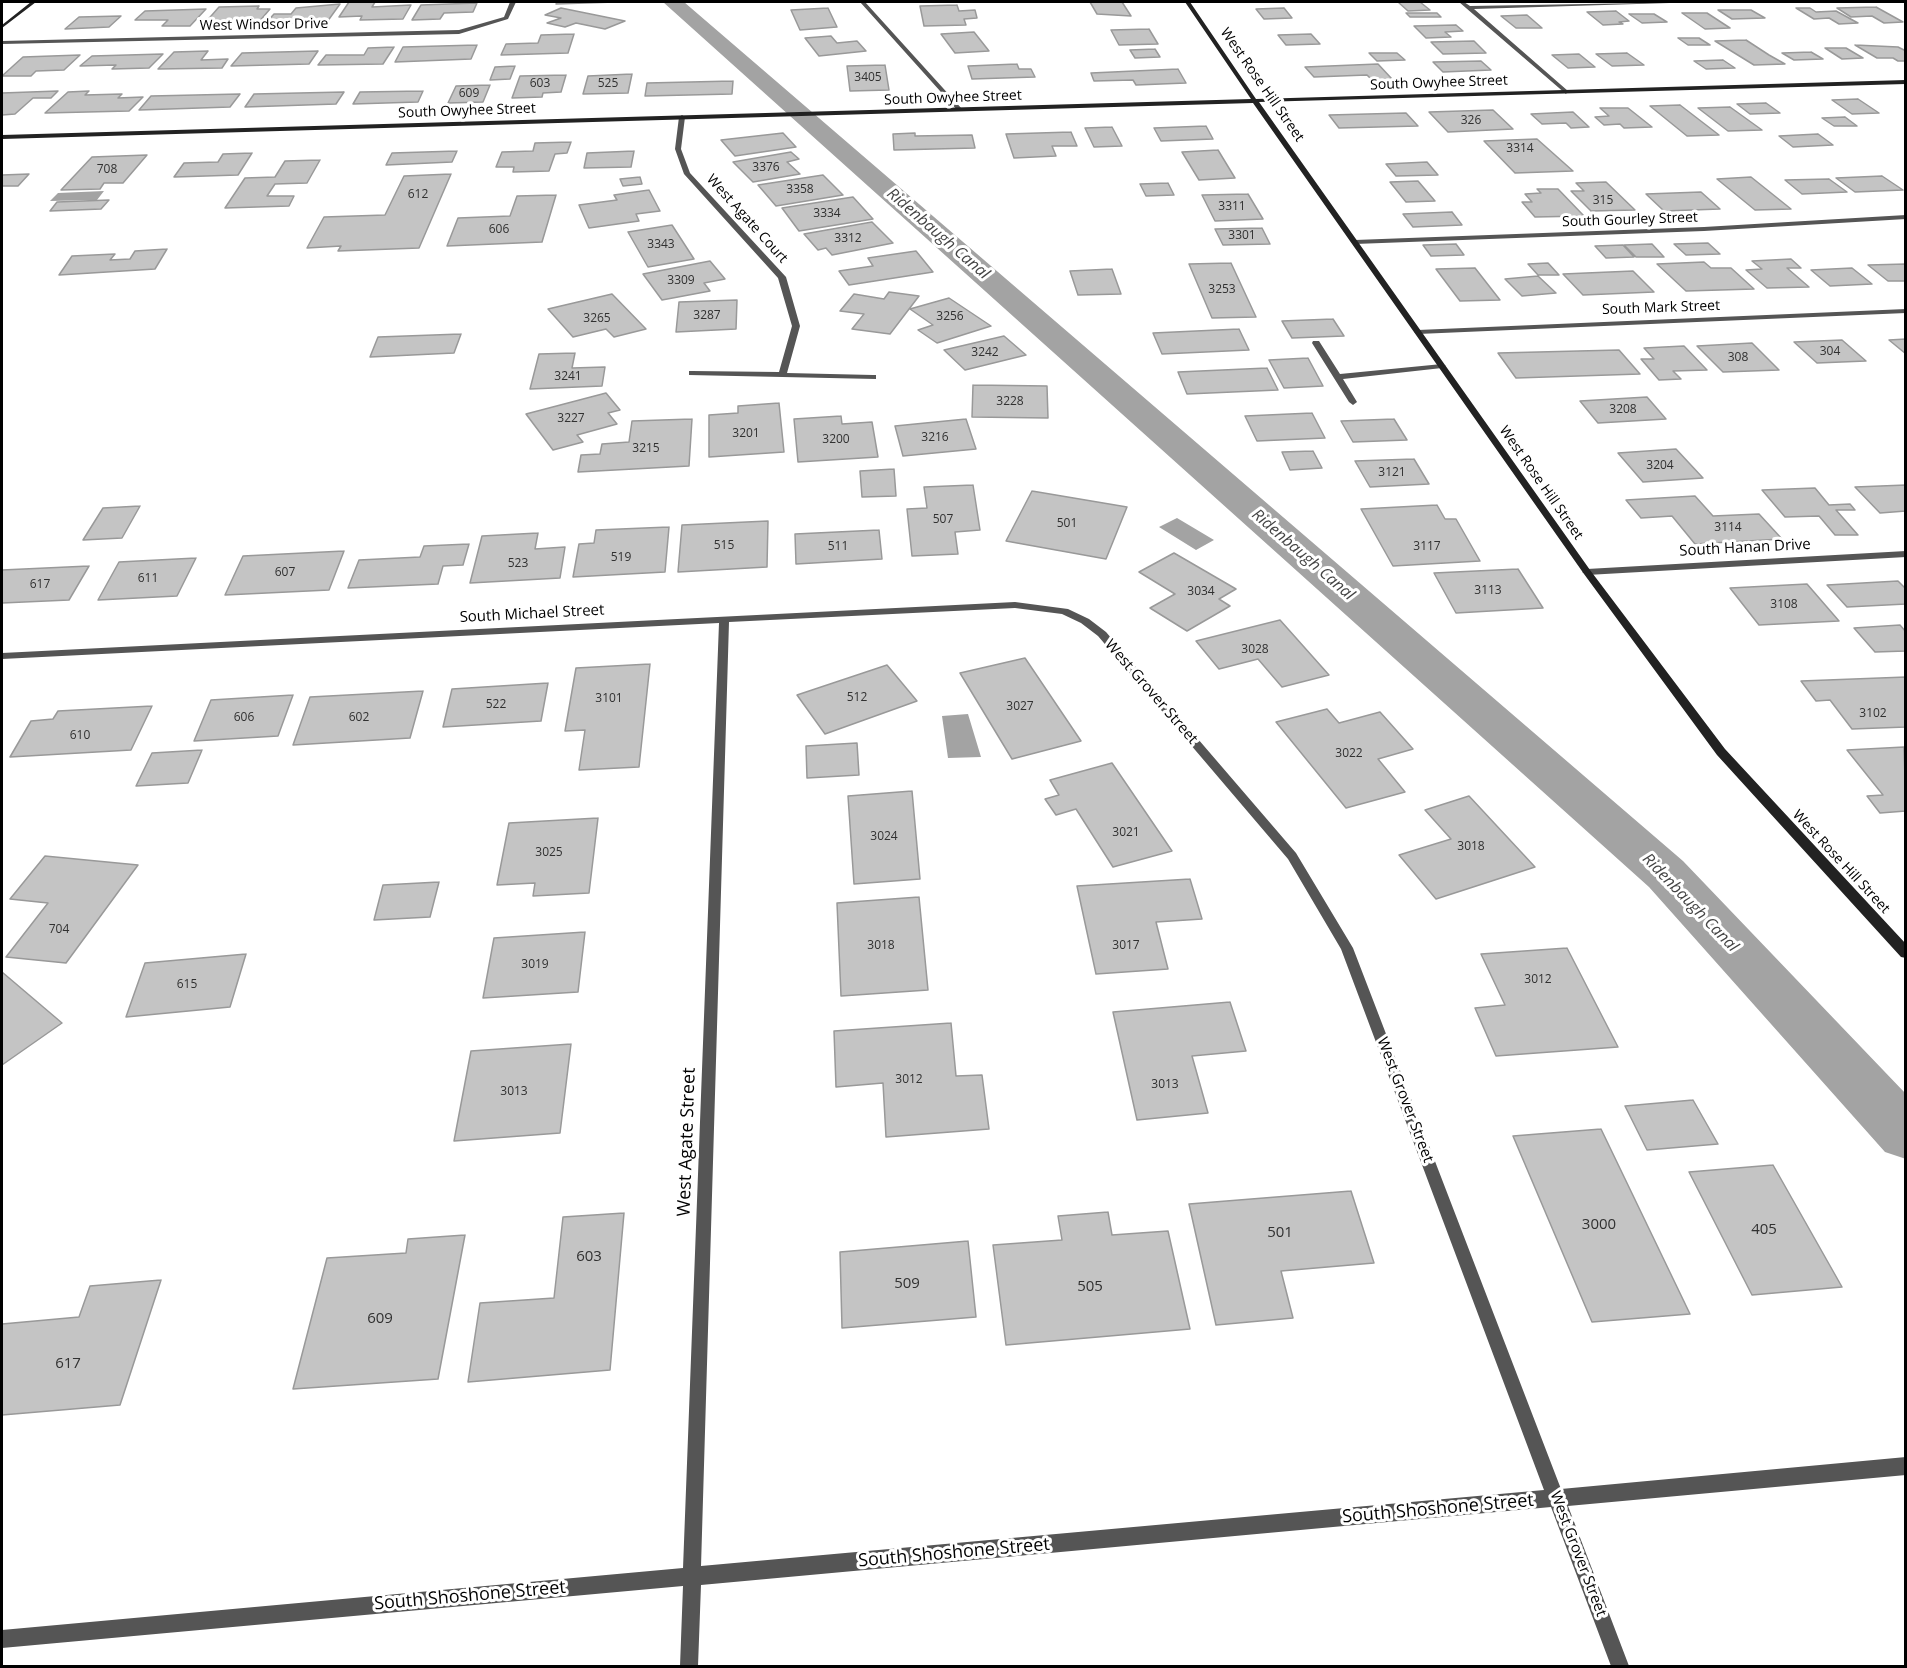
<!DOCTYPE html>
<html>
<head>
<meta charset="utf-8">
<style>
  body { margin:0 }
  #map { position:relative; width:1907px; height:1668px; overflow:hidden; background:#fff; font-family:"Open Sans",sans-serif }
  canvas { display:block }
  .frame { position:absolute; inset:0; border:3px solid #000; pointer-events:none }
</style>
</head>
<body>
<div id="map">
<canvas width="1907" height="1668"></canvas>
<div class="frame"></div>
</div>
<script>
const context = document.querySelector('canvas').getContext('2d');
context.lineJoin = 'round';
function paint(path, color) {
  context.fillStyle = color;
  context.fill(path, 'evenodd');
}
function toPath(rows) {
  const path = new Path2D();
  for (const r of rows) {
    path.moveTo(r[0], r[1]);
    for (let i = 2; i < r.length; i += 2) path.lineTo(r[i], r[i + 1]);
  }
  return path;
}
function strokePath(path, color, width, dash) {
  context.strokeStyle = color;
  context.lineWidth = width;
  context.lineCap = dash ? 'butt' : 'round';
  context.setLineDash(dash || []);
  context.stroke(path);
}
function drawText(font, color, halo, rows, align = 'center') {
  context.font = font + ' "Open Sans",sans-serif';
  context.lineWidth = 6;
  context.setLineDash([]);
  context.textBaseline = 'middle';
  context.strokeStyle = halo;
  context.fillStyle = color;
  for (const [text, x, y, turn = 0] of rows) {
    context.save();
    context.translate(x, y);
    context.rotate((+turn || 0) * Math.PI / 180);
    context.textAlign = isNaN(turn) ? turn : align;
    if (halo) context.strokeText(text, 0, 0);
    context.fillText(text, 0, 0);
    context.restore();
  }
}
const water = toPath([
  [104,191,97,200,50,201,58,193],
  [1177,518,1214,540,1196,550,1159,527],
  [968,714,981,757,948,758,942,716]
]);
const canal = toPath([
  [663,2,684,2,1683,861,1906,1094,1906,1159,1885,1152,1649,887,663,2]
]);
const building = toPath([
  [349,2,375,2,372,7,411,5,403,19,360,20,362,16,339,17,349,2],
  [557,2,615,2,556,4,557,2],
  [1090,2,1122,2,1131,16,1097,14,1090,2],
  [1398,2,1420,2,1430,10,1408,11,1398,2],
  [477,3,473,12,444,13,440,19,412,20,421,5,477,3],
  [340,4,327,22,265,24,274,14,291,14,296,8,340,4],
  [957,5,959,11,975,10,977,18,964,19,966,25,924,26,920,6,957,5],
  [259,6,257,9,270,9,258,23,204,24,219,7,259,6],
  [1876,7,1903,22,1884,23,1872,16,1851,17,1837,8,1876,7],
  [561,8,625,21,605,29,576,23,565,27,547,23,561,18,545,15,561,8],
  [828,8,837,27,800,30,791,10,828,8],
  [1284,8,1292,18,1264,19,1256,9,1284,8],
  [1796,8,1810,8,1816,12,1836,11,1858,23,1839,24,1829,18,1814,19,1796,8],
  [206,9,190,26,162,26,168,20,135,20,145,11,206,9],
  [1718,10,1751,10,1765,18,1732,19,1718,10],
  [1616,11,1629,21,1619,22,1623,24,1603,25,1587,12,1616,11],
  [1406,13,1437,13,1441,17,1410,17,1406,13],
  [1682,13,1707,13,1730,28,1705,29,1682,13],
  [1629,14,1654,14,1667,22,1642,23,1629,14],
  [1527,15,1542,28,1516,28,1501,16,1527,15],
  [121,16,109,27,65,29,79,17,121,16],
  [1456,25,1463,31,1445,32,1451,37,1426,38,1414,26,1456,25],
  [1149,29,1158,44,1119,45,1111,30,1149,29],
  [974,32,989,51,955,53,941,34,974,32],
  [574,34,568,53,501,55,506,44,538,43,541,35,574,34],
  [1311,34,1320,44,1286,45,1278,35,1311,34],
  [831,36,837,43,857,41,866,51,819,56,805,38,831,36],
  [1678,38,1699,38,1710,45,1688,45,1678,38],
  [1746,40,1769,55,1785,64,1754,65,1715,41,1746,40],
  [1474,41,1486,53,1443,54,1431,42,1474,41],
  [477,45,471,59,395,62,403,47,477,45],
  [1855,45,1898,47,1906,51,1906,61,1898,61,1893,58,1877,58,1855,45],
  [394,47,383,64,318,65,326,55,364,55,368,48,394,47],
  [1825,48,1846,48,1863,58,1842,59,1825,48],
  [1155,49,1160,57,1135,58,1130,50,1155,49],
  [208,51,201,60,228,59,222,68,158,69,174,52,208,51],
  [318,51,309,64,231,66,242,53,318,51],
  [1811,52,1823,59,1794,60,1782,53,1811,52],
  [1369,53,1397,53,1405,60,1377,61,1369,53],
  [1627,53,1644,65,1612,66,1596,54,1627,53],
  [163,54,149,68,112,69,116,65,80,66,92,56,163,54],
  [1579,54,1595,67,1568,68,1552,55,1579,54],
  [80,55,64,70,36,71,31,76,2,76,23,57,80,55],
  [1723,60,1735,68,1706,69,1694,61,1723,60],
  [1481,61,1491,70,1443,72,1433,62,1481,61],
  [1017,64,1019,69,1031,69,1035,77,972,79,968,66,1017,64],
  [1378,64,1392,79,1372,80,1367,75,1314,77,1305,67,1378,64],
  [885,65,889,90,850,91,847,66,885,65],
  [515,66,510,79,490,80,495,67,515,66],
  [1178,69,1186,83,1136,85,1133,80,1094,81,1091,73,1178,69],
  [632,74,628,93,583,94,588,76,632,74],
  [566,75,561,92,543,93,542,97,512,98,520,76,566,75],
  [733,81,732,94,645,96,647,83,733,81],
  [490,85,483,102,448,103,456,86,490,85],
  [58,91,51,98,33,98,15,114,2,115,2,93,58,91],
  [89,91,85,95,122,94,118,98,143,97,129,111,45,113,68,92,89,91],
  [423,91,418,102,353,104,360,92,423,91],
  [344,92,336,104,245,107,254,94,344,92],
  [240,94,230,107,139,110,151,96,240,94],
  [1858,99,1879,113,1852,114,1832,100,1858,99],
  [1766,103,1780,113,1750,114,1737,104,1766,103],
  [1680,105,1719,135,1687,136,1650,106,1680,105],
  [1730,107,1762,130,1728,131,1698,108,1730,107],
  [1600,108,1628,108,1652,127,1624,128,1620,124,1604,125,1595,117,1609,116,1600,108],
  [1493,110,1513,129,1448,132,1429,112,1493,110],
  [1573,112,1589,127,1571,128,1566,123,1542,124,1531,114,1573,112],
  [1406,113,1418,126,1339,128,1329,115,1406,113],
  [1845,117,1857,126,1834,126,1822,118,1845,117],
  [1206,126,1213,139,1161,141,1154,128,1206,126],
  [1112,127,1122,146,1094,147,1085,128,1112,127],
  [1071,132,1077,146,1052,146,1056,156,1014,158,1006,134,1071,132],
  [783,133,796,147,735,156,721,140,783,133],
  [915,133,915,136,972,135,975,148,894,150,893,134,915,133],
  [1818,134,1833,145,1793,147,1779,136,1818,134],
  [1537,139,1573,171,1515,173,1484,141,1537,139],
  [571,142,567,153,555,154,549,171,513,172,514,167,496,167,502,152,533,151,535,143,571,142],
  [1218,150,1235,178,1199,180,1182,152,1218,150],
  [457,151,452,162,386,165,392,153,457,151],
  [634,151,631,167,584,168,587,153,634,151],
  [791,152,799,159,787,162,800,174,753,182,733,162,791,152],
  [252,153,238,175,174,177,184,163,218,162,223,154,252,153],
  [147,155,123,183,104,183,100,189,61,190,92,157,147,155],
  [320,160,307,183,275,184,267,196,294,196,289,206,225,208,245,178,275,177,285,161,320,160],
  [1427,162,1438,175,1396,176,1386,164,1427,162],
  [29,174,18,186,2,186,2,175,29,174],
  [451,174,419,248,338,251,341,246,307,248,324,217,385,215,404,176,451,174],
  [823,175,843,195,776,206,758,185,823,175],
  [1882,176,1903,190,1855,192,1836,178,1882,176],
  [640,177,642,184,623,186,620,179,640,177],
  [1751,177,1791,209,1755,210,1717,179,1751,177],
  [1829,179,1847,192,1802,194,1785,180,1829,179],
  [1418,181,1435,201,1406,202,1390,182,1418,181],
  [1606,182,1635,210,1591,211,1571,191,1584,191,1576,183,1606,182],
  [1168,183,1174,195,1146,196,1140,184,1168,183],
  [1537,189,1558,189,1584,216,1535,217,1522,202,1532,202,1525,194,1541,193,1537,189],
  [649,190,660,211,636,214,639,221,589,228,579,205,617,200,614,195,649,190],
  [1701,192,1720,209,1664,211,1646,194,1701,192],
  [1248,194,1263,219,1215,221,1202,195,1248,194],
  [556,195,542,242,447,246,458,218,510,216,517,196,556,195],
  [853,197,873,219,799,231,782,208,853,197],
  [109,200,101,209,50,211,57,202,109,200],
  [1452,212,1462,225,1413,227,1403,214,1452,212],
  [872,222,893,243,832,255,826,248,818,250,804,234,872,222],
  [672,225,694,259,648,267,628,232,672,225],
  [1262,228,1270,244,1223,245,1215,229,1262,228],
  [1708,243,1720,254,1686,255,1674,244,1708,243],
  [1456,244,1464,255,1431,256,1423,245,1456,244],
  [1652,244,1664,257,1636,257,1624,245,1652,244],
  [1623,245,1634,257,1606,258,1595,246,1623,245],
  [167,249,155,269,59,275,72,256,115,254,110,260,130,259,135,251,167,249],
  [916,251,933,272,849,285,839,271,873,266,868,258,916,251],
  [1791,259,1801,268,1787,268,1809,287,1767,288,1746,270,1762,269,1752,261,1791,259],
  [710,261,725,279,704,283,710,291,662,300,643,274,710,261],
  [1704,262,1711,268,1731,268,1754,289,1686,291,1657,264,1704,262],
  [1231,263,1256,317,1212,318,1189,264,1231,263],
  [1548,263,1559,275,1538,275,1528,264,1548,263],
  [1906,264,1906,281,1888,281,1868,265,1906,264],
  [1475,268,1500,300,1460,301,1436,269,1475,268],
  [1852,268,1872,284,1830,286,1811,270,1852,268],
  [1112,269,1121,294,1078,295,1070,271,1112,269],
  [1633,271,1654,292,1583,295,1563,274,1633,271],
  [1538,276,1556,293,1522,296,1505,279,1538,276],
  [889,292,919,296,890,334,852,329,864,314,840,311,854,294,884,299,889,292],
  [612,294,646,329,614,337,606,329,573,337,548,309,612,294],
  [949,298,991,326,937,343,918,330,933,325,910,309,949,298],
  [737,300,736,329,676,332,679,302,737,300],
  [1333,319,1344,336,1292,338,1282,321,1333,319],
  [1239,329,1249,350,1162,354,1153,333,1239,329],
  [461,334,454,353,370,357,378,337,461,334],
  [1004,336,1026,355,965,370,944,350,1004,336],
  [1906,339,1906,354,1889,340,1906,339],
  [1842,340,1866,361,1817,363,1794,342,1842,340],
  [1752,343,1779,370,1723,372,1697,346,1752,343],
  [1684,346,1707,370,1673,371,1681,379,1659,380,1641,359,1654,359,1644,348,1684,346],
  [1619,350,1640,374,1516,378,1498,353,1619,350],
  [575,353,572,368,605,367,602,386,530,389,539,354,575,353],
  [1308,358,1323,386,1284,388,1269,360,1308,358],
  [1267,368,1278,390,1187,394,1178,372,1267,368],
  [973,385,1047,386,1048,418,972,417,973,385],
  [606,393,620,410,608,413,617,424,577,435,583,442,553,450,526,414,606,393],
  [1647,397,1666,419,1598,423,1580,401,1647,397],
  [779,403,784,452,709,457,709,415,738,413,738,406,779,403],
  [1312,413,1325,438,1257,441,1245,416,1312,413],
  [841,416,842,424,872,422,878,457,798,462,794,419,841,416],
  [692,419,689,466,578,472,581,455,600,454,602,444,629,442,632,421,692,419],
  [966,419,976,449,903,456,895,426,966,419],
  [1394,419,1407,440,1353,442,1341,421,1394,419],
  [1676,449,1703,478,1643,482,1618,453,1676,449],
  [1313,451,1322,468,1290,470,1282,452,1313,451],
  [1414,459,1429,484,1370,487,1355,461,1414,459],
  [894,469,896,496,862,497,860,471,894,469],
  [973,485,980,530,955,532,958,554,912,556,907,509,927,508,924,487,973,485],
  [1906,485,1906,511,1880,513,1855,487,1906,485],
  [1815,488,1829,505,1850,504,1855,510,1836,510,1858,535,1835,535,1819,516,1785,517,1762,490,1815,488],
  [1032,491,1127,507,1106,559,1006,541,1032,491],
  [1695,496,1713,516,1759,514,1782,539,1695,544,1672,516,1641,518,1626,500,1695,496],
  [1437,505,1445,519,1456,519,1480,561,1393,566,1361,509,1437,505],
  [140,506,122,538,83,540,103,508,140,506],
  [768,521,767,567,678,572,682,525,768,521],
  [669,527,665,572,573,577,579,544,594,543,596,530,669,527],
  [879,530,882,559,796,564,795,534,879,530],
  [538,533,535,549,565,547,560,578,470,583,482,536,538,533],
  [469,544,463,565,443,566,438,584,348,588,359,560,420,557,424,546,469,544],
  [344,551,329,590,225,595,243,556,344,551],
  [1174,553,1236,589,1219,599,1230,606,1187,631,1150,608,1175,594,1139,572,1174,553],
  [196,558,177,596,98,600,119,562,196,558],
  [89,566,69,600,2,603,2,570,89,566],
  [1518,569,1543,608,1456,613,1434,573,1518,569],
  [1898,581,1906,589,1906,604,1847,607,1827,585,1898,581],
  [1807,584,1839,621,1759,625,1730,588,1807,584],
  [1280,620,1329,675,1282,687,1258,659,1219,669,1196,641,1280,620],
  [1900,625,1906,632,1906,651,1875,652,1854,628,1900,625],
  [1025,658,1081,741,1012,759,960,673,1025,658],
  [650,664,639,767,579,770,585,730,565,731,576,668,650,664],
  [887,665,917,701,825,734,797,695,887,665],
  [1906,677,1906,727,1852,729,1830,700,1816,701,1801,681,1906,677],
  [548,683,541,721,443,727,452,689,548,683],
  [423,691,410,738,293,745,310,697,423,691],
  [293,695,278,736,194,741,211,700,293,695],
  [152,706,131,750,10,757,31,721,53,719,58,711,152,706],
  [1327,709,1339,723,1380,712,1413,749,1378,759,1405,792,1346,808,1276,722,1327,709],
  [857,743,859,775,807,778,806,746,857,743],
  [1904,747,1906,811,1880,813,1867,796,1883,795,1847,750,1904,747],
  [202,750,188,783,136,786,152,753,202,750],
  [1112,763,1172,851,1113,867,1076,809,1056,815,1045,799,1059,795,1050,780,1112,763],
  [912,791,920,879,854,884,848,796,912,791],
  [1469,796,1535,867,1436,899,1399,855,1451,839,1425,810,1469,796],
  [598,818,589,893,533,896,535,883,497,885,509,823,598,818],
  [45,856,138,865,66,963,6,957,48,903,10,899,45,856],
  [1190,879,1202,919,1156,922,1168,969,1096,974,1077,886,1190,879],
  [439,882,430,917,374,920,383,885,439,882],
  [919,897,928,990,841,996,837,903,919,897],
  [585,932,578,992,483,998,494,938,585,932],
  [1567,948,1618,1047,1496,1056,1475,1008,1505,1005,1481,954,1567,948],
  [246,954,230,1007,126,1017,145,963,246,954],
  [2,972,62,1023,2,1065,2,972],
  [1230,1002,1246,1051,1192,1056,1208,1113,1137,1120,1113,1012,1230,1002],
  [951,1023,956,1076,982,1075,989,1129,886,1137,883,1083,836,1087,834,1031,951,1023],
  [571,1044,560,1133,454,1141,471,1051,571,1044],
  [1693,1100,1718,1144,1647,1150,1625,1106,1693,1100],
  [1601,1129,1690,1314,1592,1322,1513,1136,1601,1129],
  [1773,1165,1842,1287,1752,1295,1689,1172,1773,1165],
  [1351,1191,1374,1263,1281,1271,1293,1318,1216,1325,1189,1204,1351,1191],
  [1108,1212,1112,1235,1168,1231,1190,1329,1006,1345,993,1245,1062,1240,1058,1216,1108,1212],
  [624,1213,610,1370,468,1382,480,1303,554,1298,563,1217,624,1213],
  [465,1235,438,1379,293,1389,327,1258,406,1253,408,1239,465,1235],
  [968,1241,976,1317,842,1328,840,1252,968,1241],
  [161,1280,120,1405,2,1415,2,1324,79,1317,90,1286,161,1280]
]);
const lane = toPath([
  [1313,341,1319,341,1340,374,1442,364,1446,366,1442,368,1343,379,1357,402,1353,405,1349,402,1312,343,1313,341]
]);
const street = toPath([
  [510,2,516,2,508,19,459,34,2,44,2,41,459,30,504,17,510,2],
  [860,2,865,2,962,109,962,111,958,111,860,2],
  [1459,2,1464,2,1470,6,1702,2,1474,9,1568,91,1566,94,1459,2],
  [682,115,685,117,681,149,690,173,786,277,800,326,787,373,873,375,876,375,876,379,689,375,689,371,692,371,779,372,792,326,778,278,684,174,675,149,679,117,682,115],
  [1906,215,1906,219,1704,231,1355,244,1351,242,1355,240,1704,227,1906,215],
  [1906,309,1906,313,1418,334,1414,332,1418,330,1906,309],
  [1906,551,1906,557,1587,575,1582,572,1587,569,1906,551],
  [1015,602,1068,609,1089,619,1106,632,1296,853,1353,948,1561,1489,1906,1457,1906,1475,1568,1506,1629,1666,1611,1666,1551,1507,701,1585,698,1666,680,1666,683,1586,2,1648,2,1630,683,1568,719,623,2,659,2,653,1015,602],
  [1015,608,1062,614,1081,623,1098,636,1288,859,1341,949,1544,1490,701,1566,729,622,1015,608]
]);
const secondary = toPath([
  [31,2,36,2,2,28,2,25,31,2],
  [1185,2,1190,2,1256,99,1906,80,1906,84,1259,102,1590,570,1725,749,1906,944,1906,958,1901,957,1717,755,1584,574,1253,103,2,139,2,135,1251,99,1185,2]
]);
const numberNames = [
  ["3405",868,78],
  ["603",540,84],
  ["525",608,84],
  ["609",469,94],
  ["326",1471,121],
  ["3314",1520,149],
  ["3376",766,168],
  ["708",107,170],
  ["3358",800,190],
  ["612",418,195],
  ["315",1603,201],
  ["3311",1232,207],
  ["3334",827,214],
  ["606",499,230],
  ["3301",1242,236],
  ["3312",848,239],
  ["3343",661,245],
  ["3309",681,281],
  ["3253",1222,290],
  ["3287",707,316],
  ["3256",950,317],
  ["3265",597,319],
  ["304",1830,352],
  ["3242",985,353],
  ["308",1738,358],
  ["3241",568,377],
  ["3228",1010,402],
  ["3208",1623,410],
  ["3227",571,419],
  ["3201",746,434],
  ["3216",935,438],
  ["3200",836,440],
  ["3215",646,449],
  ["3204",1660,466],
  ["3121",1392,473],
  ["507",943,520],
  ["501",1067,524],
  ["3114",1728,528],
  ["515",724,546],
  ["511",838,547],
  ["3117",1427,547],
  ["519",621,558],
  ["523",518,564],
  ["607",285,573],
  ["611",148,579],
  ["617",40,585],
  ["3113",1488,591],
  ["3034",1201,592],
  ["3108",1784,605],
  ["3028",1255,650],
  ["512",857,698],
  ["3101",609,699],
  ["522",496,705],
  ["3027",1020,707],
  ["3102",1873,714],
  ["606",244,718],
  ["602",359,718],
  ["610",80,736],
  ["3022",1349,754],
  ["3021",1126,833],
  ["3024",884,837],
  ["3018",1471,847],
  ["3025",549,853],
  ["704",59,930],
  ["3018",881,946],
  ["3017",1126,946],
  ["3019",535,965],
  ["3012",1538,980],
  ["615",187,985],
  ["3012",909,1080],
  ["3013",1165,1085],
  ["3013",514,1092]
];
const farStreetnames = [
  ["West Windsor Drive",264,25,-1],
  ["South Owyhee Street",1439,83,-2],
  ["West Rose Hill Street",1262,85,55],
  ["South Owyhee Street",953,98,-2],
  ["South Owyhee Street",467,111,-2],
  ["West Agate Court",747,219,48],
  ["South Gourley Street",1630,220,-2],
  ["South Mark Street",1661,308,-2],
  ["West Rose Hill Street",1541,483,55],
  ["West Rose Hill Street",1841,862,47]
];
const streetNames = [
  ["South Hanan Drive",1745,548,-3],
  ["South Michael Street",532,614,-3],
  ["West Grover Street",1151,692,49],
  ["West Grover Street",1405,1100,69],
  ["West Grover Street",1578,1554,69]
];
const nearNumbernames = [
  ["3000",1599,1225],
  ["405",1764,1230],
  ["501",1280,1233],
  ["603",589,1257],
  ["509",907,1284],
  ["505",1090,1287],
  ["609",380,1319],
  ["617",68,1364]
];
const waterNames = [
  ["Ridenbaugh Canal",938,234,41],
  ["Ridenbaugh Canal",1303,555,41],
  ["Ridenbaugh Canal",1690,903,46]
];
const nearStreetnames = [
  ["West Agate Street",687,1142,-88],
  ["South Shoshone Street",1438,1509,-5],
  ["South Shoshone Street",954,1553,-5],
  ["South Shoshone Street",470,1596,-5]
];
paint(water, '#a3a3a3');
paint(canal, '#a3a3a3');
paint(building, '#c4c4c4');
strokePath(building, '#999', 1.5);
paint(lane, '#555');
paint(street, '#555');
paint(secondary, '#222');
drawText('12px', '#313131', null, numberNames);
drawText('14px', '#000', '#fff', farStreetnames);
drawText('15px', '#000', '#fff', streetNames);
drawText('15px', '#313131', null, nearNumbernames);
drawText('italic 16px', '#444', '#fff', waterNames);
drawText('18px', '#000', '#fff', nearStreetnames);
</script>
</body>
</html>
